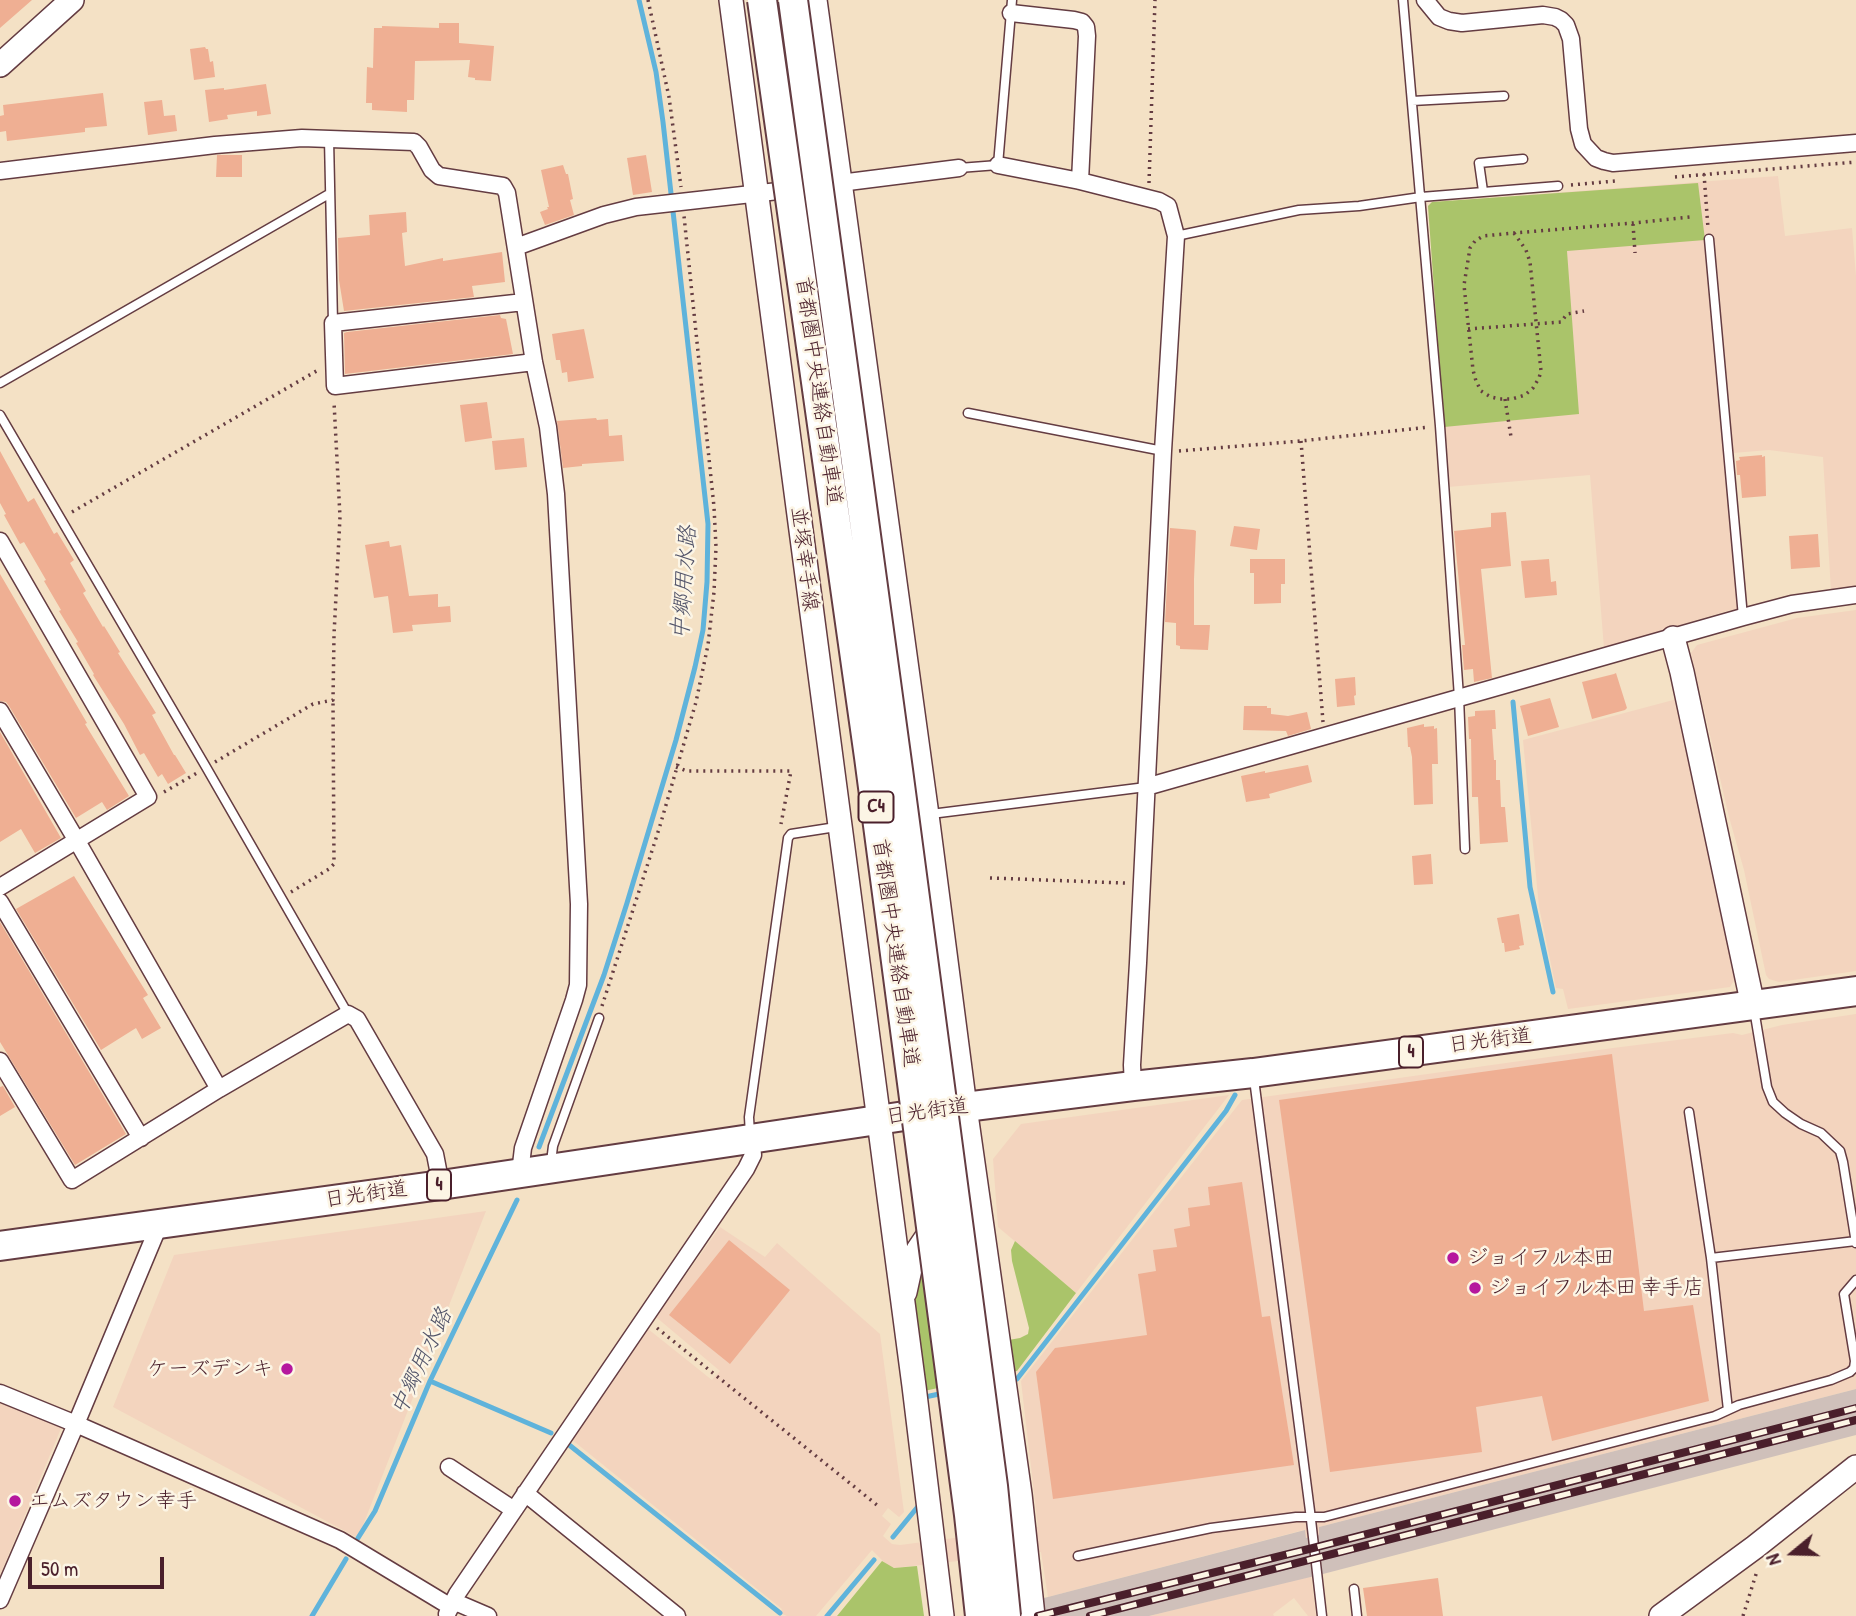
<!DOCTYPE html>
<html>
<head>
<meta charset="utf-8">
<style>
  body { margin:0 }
  #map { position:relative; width:1856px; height:1616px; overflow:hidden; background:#f4e1c5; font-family:"Patrick Hand",sans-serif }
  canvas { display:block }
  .north { position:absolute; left:1758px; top:1518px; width:70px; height:70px; -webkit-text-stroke:5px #fcf5e5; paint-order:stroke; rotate:251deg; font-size:19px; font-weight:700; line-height:28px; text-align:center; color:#4a1f2b }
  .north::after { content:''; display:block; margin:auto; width:24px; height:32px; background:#4a1f2b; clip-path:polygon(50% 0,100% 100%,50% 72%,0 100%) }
  .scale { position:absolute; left:28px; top:1557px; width:136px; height:32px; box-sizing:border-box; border:4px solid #4a1f2b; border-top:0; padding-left:9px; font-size:21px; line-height:24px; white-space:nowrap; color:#4a1f2b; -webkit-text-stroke:5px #fcf5e5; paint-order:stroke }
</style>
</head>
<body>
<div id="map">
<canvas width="1856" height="1616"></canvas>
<div class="north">N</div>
<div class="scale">50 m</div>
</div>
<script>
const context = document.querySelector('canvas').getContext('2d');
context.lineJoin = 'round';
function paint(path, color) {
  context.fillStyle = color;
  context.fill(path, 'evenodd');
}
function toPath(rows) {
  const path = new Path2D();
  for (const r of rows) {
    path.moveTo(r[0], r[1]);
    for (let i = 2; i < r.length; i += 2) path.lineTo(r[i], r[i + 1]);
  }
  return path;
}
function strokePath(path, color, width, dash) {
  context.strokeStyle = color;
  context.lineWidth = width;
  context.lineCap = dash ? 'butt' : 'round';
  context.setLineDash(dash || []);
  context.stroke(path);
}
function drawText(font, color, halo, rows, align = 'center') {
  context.font = font + ' "Patrick Hand","Klee One",sans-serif';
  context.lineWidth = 5;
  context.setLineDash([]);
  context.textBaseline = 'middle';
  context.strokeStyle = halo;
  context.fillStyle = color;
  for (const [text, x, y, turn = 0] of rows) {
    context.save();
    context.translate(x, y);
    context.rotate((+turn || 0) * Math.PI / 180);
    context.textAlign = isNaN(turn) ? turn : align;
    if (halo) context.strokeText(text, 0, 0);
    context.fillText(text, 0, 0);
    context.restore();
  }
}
const built = toPath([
  [1778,176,1785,236,1852,228,1856,276,1856,588,1831,591,1823,457,1769,450,1733,453,1748,609,1730,610,1604,648,1590,475,1448,487,1428,206,1432,202],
  [1856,610,1856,971,1779,982,1769,979,1766,975,1744,870,1729,817,1691,653,1697,645,1797,618],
  [1677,699,1735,979,1730,987,1568,1009,1563,989,1556,988,1539,907,1523,740],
  [1856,1014,1856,1389,1319,1527,1319,1535,1306,1538,1304,1530,1048,1597,1041,1552,894,1568,887,1565,872,1550,816,1616,787,1616,780,1613,782,1609,571,1439,648,1329,712,1380,720,1371,656,1317,720,1227,765,1257,777,1243,880,1334,904,1512,899,1517,888,1508,882,1516,891,1524,883,1536,892,1544,900,1545,1038,1527,1021,1381,1242,1100,1613,1048,1733,1033,1742,1035,1782,1025],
  [1229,1095,1076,1293,998,1227,993,1159,1021,1124],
  [486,1211,358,1538,113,1407,174,1255],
  [0,1400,62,1426,0,1575],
  [1311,1576,1316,1616,1308,1616,1294,1598,1273,1614,1274,1616,1149,1616]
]);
const industrial = toPath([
  [1856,1389,1856,1435,1323,1574,1149,1616,975,1616,1305,1530,1306,1538,1319,1535,1319,1527]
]);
const green = toPath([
  [1698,183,1705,240,1567,251,1579,414,1444,427,1428,206,1432,202],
  [1015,1241,1076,1293,1017,1371,924,1391,913,1302,914,1289,924,1257,986,1344,1020,1338,1028,1334,1029,1328,1012,1261,1011,1250],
  [882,1561,894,1568,917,1566,924,1616,837,1616]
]);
const stream = toPath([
  [1513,702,1530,887,1553,992],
  [539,1147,604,975,627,903,676,740,695,667,703,630,707,582,708,524,663,122,656,72,639,0],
  [430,1381,551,1433],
  [1009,1381,1017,1379,1226,1111,1235,1095],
  [926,1403,925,1397,944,1393],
  [568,1444,780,1613],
  [893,1537,920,1504],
  [358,1538,375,1511,430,1381,517,1200],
  [312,1616,346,1559],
  [827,1616,874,1560]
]);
const building = toPath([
  [0,0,32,0,0,28],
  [439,23,459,23,459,43,494,46,491,81,475,80,475,78,468,77,470,60,415,61,414,100,407,100,407,112,372,110,372,103,366,103,367,67,373,68,374,28,382,28,382,26,439,28],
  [205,47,206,49,208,49,210,62,213,61,215,77,194,80,190,49],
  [266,84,271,114,257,116,257,111,227,115,228,119,209,122,205,90,224,88,224,90],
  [103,93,107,126,85,128,85,132,7,141,6,131,0,132,0,116,4,115,3,105],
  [162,100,164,116,175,115,177,131,148,135,144,102],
  [217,155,242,155,242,177,216,177],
  [646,155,652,192,633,195,627,158],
  [563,165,566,174,568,174,573,199,570,200,574,215,545,225,540,212,548,209,547,207,549,207,541,170],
  [406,212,407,232,402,233,405,266,443,258,443,261,502,252,505,282,472,286,474,297,344,311,339,280,338,238,370,235,369,215],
  [500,315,501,318,506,319,513,354,345,374,344,333,347,332],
  [584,329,594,378,568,382,567,372,562,373,560,360,556,360,552,334],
  [487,402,492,438,465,442,460,405],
  [596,418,597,420,608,419,609,436,622,435,624,461,582,464,582,466,563,468,557,421],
  [524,438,527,467,495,470,492,441],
  [0,451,28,502,34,498,54,534,57,532,74,560,70,563,86,591,83,593,103,627,104,626,120,652,118,653,156,713,152,715,174,755,175,755,186,773,168,784,162,774,158,777,144,753,140,755,124,724,93,675,94,674,76,643,78,642,59,611,61,610,44,581,46,580,24,542,20,544,4,515,6,514,0,503],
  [1762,455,1762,457,1765,456,1766,496,1742,498,1740,475,1737,475,1736,461,1740,460,1739,457],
  [1506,512,1511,566,1481,569,1492,678,1474,682,1473,669,1464,670,1462,645,1465,645,1454,531,1491,527,1491,513],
  [1234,526,1260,529,1257,550,1230,546],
  [1170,528,1194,530,1196,531,1194,579,1194,625,1210,625,1208,650,1180,649,1180,646,1176,645,1176,623,1165,622],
  [1818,534,1820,567,1791,569,1789,536],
  [389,541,390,547,401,545,409,596,438,594,438,607,450,606,451,622,412,625,413,631,393,633,388,596,374,598,365,545],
  [1250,559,1285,559,1285,584,1281,584,1281,603,1254,604,1254,573,1250,573],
  [1549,559,1551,582,1556,581,1557,595,1525,598,1521,561],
  [0,574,87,723,85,724,129,796,107,810,102,802,76,818,9,706,6,702,0,701],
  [1614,674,1616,673,1627,708,1625,710,1592,719,1582,682],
  [1355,677,1356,695,1354,696,1355,705,1337,707,1335,679],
  [1550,698,1559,727,1528,736,1520,706],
  [1244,706,1267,706,1267,708,1271,708,1271,714,1288,716,1307,712,1311,729,1288,736,1286,731,1243,730],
  [1495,710,1496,729,1492,729,1494,760,1496,760,1496,780,1500,780,1501,807,1505,807,1508,842,1480,844,1478,797,1472,797,1471,739,1469,739,1468,717,1475,716,1475,711],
  [1424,724,1424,727,1434,726,1434,729,1437,728,1438,764,1432,764,1433,804,1414,805,1412,757,1410,747,1408,747,1407,728],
  [0,732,61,838,35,853,21,829,0,842],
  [1308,765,1312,782,1269,794,1270,798,1246,802,1241,776,1265,771,1265,773],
  [1431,854,1433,884,1414,885,1412,856],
  [74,876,148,995,143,998,161,1028,142,1039,136,1028,101,1050,16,909],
  [1519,914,1524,945,1519,946,1520,949,1505,952,1504,943,1502,943,1497,918],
  [0,922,126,1134,75,1165,0,1042],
  [1612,1054,1644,1311,1693,1305,1709,1401,1552,1441,1542,1396,1476,1407,1482,1452,1330,1472,1279,1100],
  [3,1086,15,1107,0,1116,0,1087],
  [1242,1182,1262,1317,1270,1316,1294,1465,1053,1499,1036,1372,1055,1348,1147,1335,1138,1274,1156,1271,1153,1250,1177,1247,1174,1229,1190,1226,1188,1208,1210,1205,1208,1187],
  [729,1240,790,1290,730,1364,669,1315],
  [1438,1578,1443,1616,1367,1616,1363,1588]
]);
const path = toPath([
  [648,0,669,97,681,187],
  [1704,174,1708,228],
  [1675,177,1856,162],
  [1149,183,1155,0],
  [1571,185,1615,181],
  [1633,224,1635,253],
  [1514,233,1526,250,1530,262,1541,371,1539,378,1533,388,1525,395,1512,399,1500,399,1491,397,1481,391,1476,381,1473,370,1464,285,1470,248,1475,241,1483,236,1514,233,1633,223,1690,217],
  [1468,329,1561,322,1567,314,1584,311],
  [1505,399,1511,437],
  [1301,441,1323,722],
  [1179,451,1301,441,1429,427],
  [72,512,320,369],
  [215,762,313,704,333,700,334,635,340,517,334,402],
  [676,767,687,771,791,771,781,824],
  [164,792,197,773],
  [990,878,1125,883],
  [291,892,329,869,334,864,333,700],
  [602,1006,659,829,696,702,708,645,714,592,716,547,714,507,684,216],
  [657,1328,877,1505],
  [1743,1616,1757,1571]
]);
const lane = toPath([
  [1403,0,1440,426,1459,697,1465,849],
  [1412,101,1504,96],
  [329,139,333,323],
  [959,168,998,165,1012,0],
  [1483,191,1479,163,1523,159],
  [1176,236,1299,210,1359,206,1421,197,1558,186],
  [1709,239,1743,617],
  [0,383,329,194],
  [968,413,1163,451],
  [0,415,206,767,348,1014],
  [931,814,1146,787],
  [1754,1009,1767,1087,1773,1102,1785,1113,1801,1124,1821,1133,1840,1151,1843,1162,1856,1243],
  [1254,1079,1310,1511,1322,1616],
  [750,1135,749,1117,788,838,791,834,836,827],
  [551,1162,553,1146,599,1018],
  [1711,1258,1856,1241],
  [1728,1410,1739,1405,1831,1380,1850,1372,1854,1368,1855,1361,1844,1294,1856,1280],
  [1078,1556,1211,1528,1296,1517,1324,1517,1715,1416,1728,1410,1711,1258,1689,1112],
  [1354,1589,1357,1616]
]);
const street = toPath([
  [1425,0,1439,17,1449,21,1462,23,1543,15,1555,17,1561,20,1566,25,1571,39,1579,129,1583,144,1596,158,1604,161,1613,163,1856,143],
  [1011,13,1074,20,1082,22,1086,27,1087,36,1080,181],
  [998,165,1080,181,1159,201,1168,206,1176,236,1163,451,1138,963,1132,1065,1133,1086],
  [0,171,215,145,302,138,414,142,419,147,432,170,439,176,503,186,507,193,534,362,548,427,556,494,579,904,578,985,574,1000,523,1148,520,1173],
  [832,184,959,168],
  [516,247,604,215,636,207,796,189],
  [524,302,333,323,335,386,534,362],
  [0,541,148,797,0,887],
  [0,711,77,841,219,1089],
  [1146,787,1743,617,1792,604,1856,595],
  [0,902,141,1138],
  [0,1061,72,1180,219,1089,348,1014,357,1019,435,1154,441,1185],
  [0,1393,76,1424,160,1223],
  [449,1467,514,1510],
  [525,1493,677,1616],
  [0,1600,76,1424,340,1540,451,1607],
  [453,1601,488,1616],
  [447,1614,457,1594,746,1169,753,1155,751,1138]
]);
const secondary = toPath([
  [731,0,914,1386,942,1616],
  [815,0,927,815,965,1107,1020,1494,1033,1616],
  [0,65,72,0],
  [1673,638,1682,672,1753,1006],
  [905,1292,910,1269,918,1250,937,1222],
  [1661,1616,1755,1547,1856,1467]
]);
const highway = toPath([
  [0,1246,441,1185,965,1107,1133,1086,1253,1073,1856,991]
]);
const rail = toPath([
  [1038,1616,1313,1548,1856,1408],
  [1090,1616,1856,1420]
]);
const highwayBridge = toPath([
  [762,0,869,757,969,1515,980,1616],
  [793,0,898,770,993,1486,1006,1616]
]);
const markers = [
  [1453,1258,7,"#b5179e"],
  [1475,1288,7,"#b5179e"],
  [287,1369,7,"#b5179e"],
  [15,1501,7,"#b5179e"]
];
const shields = [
  [876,807,35],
  [1411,1052,24],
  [439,1185,24]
];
const shieldNames = [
  ["C4",876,807],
  ["4",1411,1052],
  ["4",439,1185]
];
const streetNames = [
  ["首都圏中央連絡自動車道",818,391,82],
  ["並塚幸手線",804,559,83],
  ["首都圏中央連絡自動車道",895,953,82],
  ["日光街道",1490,1041,-7],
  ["日光街道",927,1112,-8],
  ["日光街道",366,1195,-8]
];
const poiNames = [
  ["ジョイフル本田",1467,1258],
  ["ジョイフル本田 幸手店",1489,1288],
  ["ケーズデンキ",273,1369,"right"],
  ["エムズタウン幸手",29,1501]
];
const waterNames = [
  ["中郷用水路",685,583,-86],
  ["中郷用水路",422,1362,-65]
];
paint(built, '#f3d4be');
paint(industrial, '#cfc0ba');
paint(green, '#aac46a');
strokePath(stream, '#5fb3db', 5);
paint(building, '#efaf93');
strokePath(lane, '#643c42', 11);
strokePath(street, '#643c42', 19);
strokePath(secondary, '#643c42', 26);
strokePath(highway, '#643c42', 32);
strokePath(path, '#643c42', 3.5, [2, 5]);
strokePath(lane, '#fff', 8);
strokePath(street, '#fff', 16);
strokePath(secondary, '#fff', 23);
strokePath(highway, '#fff', 28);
strokePath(rail, '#4a1f2b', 8);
strokePath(rail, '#fcf5e5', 5, [16]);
strokePath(highwayBridge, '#643c42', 32, []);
strokePath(highwayBridge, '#fff', 28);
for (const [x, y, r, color] of markers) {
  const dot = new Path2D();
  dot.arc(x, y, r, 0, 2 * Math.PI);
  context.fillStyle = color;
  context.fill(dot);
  strokePath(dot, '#fcf5e5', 2.5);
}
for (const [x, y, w] of shields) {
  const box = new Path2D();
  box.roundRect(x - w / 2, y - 15.5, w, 31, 5);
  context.fillStyle = '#fcf5e5';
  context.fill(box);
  strokePath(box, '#4a1f2b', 2);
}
drawText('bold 19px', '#4a1f2b', null, shieldNames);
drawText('21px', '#4a1f2b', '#fcf5e5', streetNames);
drawText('21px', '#4a1f2b', '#fcf5e5', poiNames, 'left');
drawText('italic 23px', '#515369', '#fcf5e5', waterNames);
</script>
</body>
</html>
